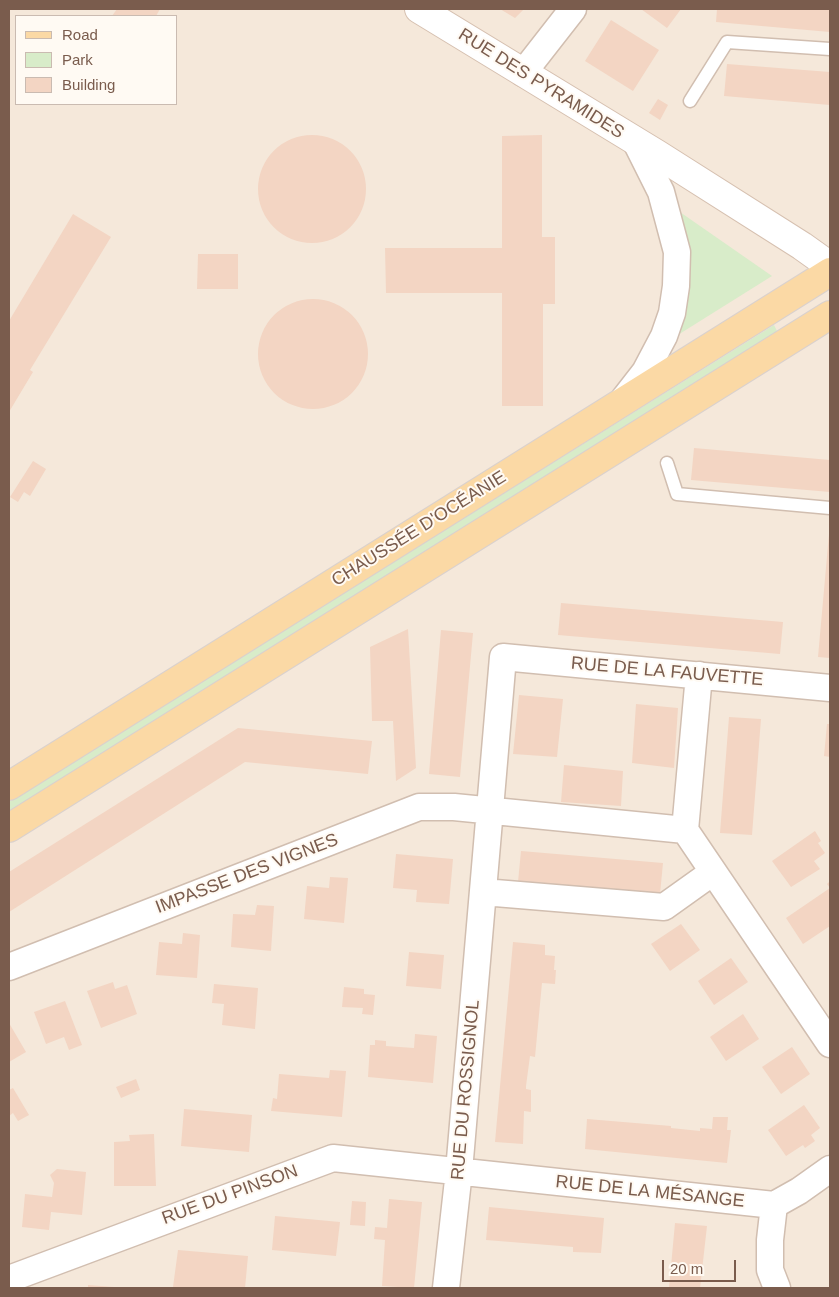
<!DOCTYPE html>
<html>
<head>
<meta charset="utf-8">
<style>
  body { margin:0 }
  #map { position:relative; width:839px; height:1297px; overflow:hidden; background:#fdf6ec; font-family:Helvetica,sans-serif }
  canvas { display:block }
  .frame { position:absolute; inset:0; border:10px solid #7a5c4d; pointer-events:none }
  .legend { position:absolute; left:15px; top:15px; width:162px; height:90px; box-sizing:border-box; background:#fffaf3; border:1px solid #cabbb1; margin:0; padding:6px 9px; list-style:none; font-size:15px; color:#7a5c4d }
  .legend li { display:flex; align-items:center; gap:10px; height:25px }
  .legend b { width:25px; border:1px solid #cabbb1 }
  .scale { position:absolute; left:662px; top:1260px; width:74px; height:22px; box-sizing:border-box; border:2px solid #7a5c4d; border-top:0; padding-left:6px; font-size:15px; line-height:18px; white-space:nowrap; color:#7a5c4d; -webkit-text-stroke:4px #fffaf3; paint-order:stroke }
</style>
</head>
<body>
<div id="map">
<canvas width="839" height="1297"></canvas>
<div class="frame"></div>
<ul class="legend">
<li><b style="height:6px;background:#fbd9a5"></b>Road</li>
<li><b style="height:14px;background:#d8ecc9"></b>Park</li>
<li><b style="height:14px;background:#f3d5c3"></b>Building</li>
</ul>
<div class="scale">20 m</div>
</div>
<script>
const context = document.querySelector('canvas').getContext('2d');
context.lineJoin = 'round';
function paint(path, color) {
  context.fillStyle = color;
  context.fill(path, 'evenodd');
}
function toPath(rows) {
  const path = new Path2D();
  for (const r of rows) {
    if (r.length === 3) {
      path.moveTo(r[0] + r[2], r[1]);
      path.arc(r[0], r[1], r[2], 0, 2 * Math.PI);
      continue;
    }
    path.moveTo(r[0], r[1]);
    for (let i = 2; i < r.length; i += 2) path.lineTo(r[i], r[i + 1]);
  }
  return path;
}
function strokePath(path, color, width, dash) {
  context.strokeStyle = color;
  context.lineWidth = width;
  context.lineCap = dash ? 'butt' : 'round';
  context.setLineDash(dash || []);
  context.stroke(path);
}
function drawText(font, color, halo, rows, align = 'center') {
  context.font = font + ' Helvetica,sans-serif';
  context.lineWidth = 4;
  context.setLineDash([]);
  context.textBaseline = 'middle';
  context.strokeStyle = halo;
  context.fillStyle = color;
  for (const [text, x, y, turn = 0] of rows) {
    context.save();
    context.translate(x, y);
    context.rotate((+turn || 0) * Math.PI / 180);
    context.textAlign = isNaN(turn) ? turn : align;
    if (halo) context.strokeText(text, 0, 0);
    context.fillText(text, 0, 0);
    context.restore();
  }
}
const residential = toPath([
  [9,9,830,9,830,1288,9,1288],
  [16,16,176,16,176,104,16,104]
]);
const green = toPath([
  [677,210,772,276,673,338],
  [774,325,778,333,9,815,9,802]
]);
const building = toPath([
  [117,9,160,9,156,16,112,16],
  [500,9,524,9,515,18],
  [641,9,681,9,667,28],
  [717,9,830,9,830,32,716,22],
  [611,20,659,50,633,91,585,61],
  [727,64,830,72,830,105,724,96],
  [658,99,668,105,660,120,649,113],
  [312,189,54],
  [542,135,542,237,555,237,555,304,543,304,543,406,502,406,502,293,386,293,385,248,502,248,502,136],
  [73,214,111,237,30,370,33,372,9,412,9,321],
  [198,254,238,254,238,289,197,289],
  [313,354,55],
  [694,448,830,460,830,492,691,480],
  [33,461,46,469,30,496,24,492,18,502,10,497],
  [829,534,830,534,830,658,818,657],
  [561,603,783,622,780,654,558,635],
  [408,629,416,768,396,781,393,721,372,721,370,647],
  [441,630,473,633,460,777,429,774],
  [519,695,563,699,557,757,513,754],
  [636,704,678,708,674,768,632,763],
  [729,717,761,719,752,835,720,833],
  [827,724,830,724,830,757,824,756],
  [238,728,372,741,368,774,245,762,9,912,9,872],
  [564,765,623,771,621,806,561,802],
  [815,831,821,841,818,843,825,853,814,861,820,869,791,887,772,861],
  [521,851,663,863,660,894,518,882],
  [396,854,453,859,449,904,416,902,417,890,393,888],
  [330,877,348,878,344,923,304,919,307,886,329,888],
  [830,881,830,926,803,944,786,918,830,888,827,884],
  [257,905,274,906,271,951,231,947,233,914,255,915],
  [681,924,700,950,670,971,651,944],
  [183,933,200,935,197,978,156,975,159,942,182,944],
  [513,942,545,945,545,955,555,956,554,970,556,970,555,984,542,983,535,1057,530,1056,526,1086,526,1089,531,1090,531,1112,524,1111,523,1144,495,1142],
  [409,952,444,955,441,989,406,986],
  [731,958,748,982,714,1005,698,981],
  [113,982,115,989,127,985,137,1014,101,1028,87,991],
  [214,984,258,988,255,1029,222,1025,224,1004,212,1003],
  [344,987,364,989,364,994,375,995,373,1015,362,1014,363,1008,342,1007],
  [65,1001,82,1045,69,1050,64,1037,46,1044,34,1012],
  [743,1014,759,1039,726,1061,710,1037],
  [9,1023,26,1052,9,1062],
  [415,1034,437,1036,433,1083,368,1077,370,1045,375,1045,375,1040,386,1041,386,1046,414,1048],
  [792,1047,810,1074,781,1094,762,1067],
  [330,1070,346,1071,342,1117,271,1111,273,1098,277,1099,279,1074,329,1078],
  [136,1079,140,1090,121,1098,116,1087],
  [13,1088,29,1115,18,1121,13,1113,9,1116,9,1090],
  [804,1105,820,1128,811,1135,815,1141,805,1148,803,1145,786,1156,768,1130],
  [184,1109,252,1115,249,1152,181,1146],
  [713,1117,728,1117,727,1130,731,1130,727,1163,585,1149,587,1119,671,1126,671,1128,700,1131,700,1128,712,1129],
  [154,1134,156,1186,114,1186,114,1142,130,1141,129,1135],
  [57,1169,86,1172,82,1215,51,1212,49,1230,22,1227,25,1194,52,1197,54,1183,50,1175],
  [389,1199,422,1202,414,1288,382,1286,385,1240,374,1239,375,1227,387,1228],
  [352,1201,366,1202,365,1226,350,1225],
  [489,1207,604,1218,601,1253,573,1252,573,1247,486,1240],
  [275,1216,340,1222,336,1256,272,1250],
  [675,1223,707,1226,700,1288,669,1288],
  [178,1250,248,1256,245,1288,173,1287],
  [88,1285,114,1287,114,1288,88,1288]
]);
const lane = toPath([
  [690,101,727,42,830,49],
  [667,463,677,494,830,508]
]);
const street = toPath([
  [523,73,573,9],
  [624,399,645,372,664,336,672,313,676,286,677,252,661,192,637,144],
  [685,830,830,1044],
  [685,830,699,675],
  [483,892,664,907,713,872],
  [9,967,419,807,454,807,685,830],
  [774,1205,770,1240,770,1270,777,1288],
  [9,1279,333,1158,774,1205,799,1191,830,1169],
  [446,1288,459,1171,503,657,830,688]
]);
const secondary = toPath([
  [419,9,657,154,802,246,830,266]
]);
const primary = toPath([
  [9,786,830,272],
  [9,828,830,315]
]);
const streetNames = [
  ["RUE DES PYRAMIDES",541,84,32],
  ["CHAUSSÉE D'OCÉANIE",419,529,-32],
  ["RUE DE LA FAUVETTE",667,672,5],
  ["IMPASSE DES VIGNES",247,874,-21],
  ["RUE DU ROSSIGNOL",466,1090,-85],
  ["RUE DE LA MÉSANGE",650,1192,6],
  ["RUE DU PINSON",230,1195,-20]
];
paint(residential, '#f5e8da');
paint(green, '#d8ecc9');
paint(building, '#f3d5c3');
strokePath(lane, '#d1beb0', 15);
strokePath(street, '#d1beb0', 29);
strokePath(secondary, '#d6c0b0', 30);
strokePath(primary, '#dad1cd', 30);
strokePath(lane, '#fff', 12);
strokePath(street, '#fff', 26);
strokePath(secondary, '#fff', 28);
strokePath(primary, '#fbd9a5', 28);
drawText('18px', '#7a5c4d', '#fffaf3', streetNames);
</script>
</body>
</html>
